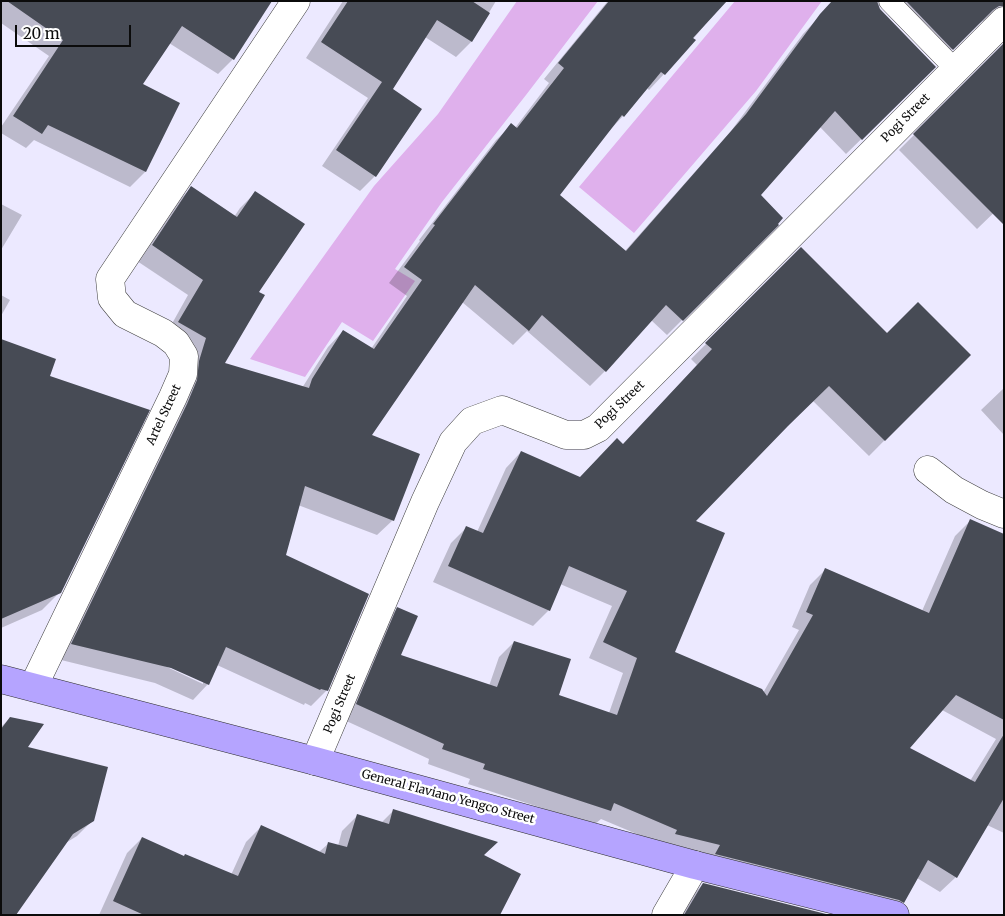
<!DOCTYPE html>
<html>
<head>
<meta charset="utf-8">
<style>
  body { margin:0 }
  #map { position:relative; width:1005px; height:916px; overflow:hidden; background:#ece9ff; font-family:Merriweather,serif }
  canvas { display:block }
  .frame { position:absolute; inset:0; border:2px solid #0b0b0b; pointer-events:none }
  .scale { position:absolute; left:15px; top:25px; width:116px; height:22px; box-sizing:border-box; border:2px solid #0b0b0b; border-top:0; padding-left:6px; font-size:15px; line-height:18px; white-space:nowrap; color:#0b0b0b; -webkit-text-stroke:4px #fff; paint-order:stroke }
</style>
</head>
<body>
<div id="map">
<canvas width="1005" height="916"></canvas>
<div class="frame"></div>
<div class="scale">20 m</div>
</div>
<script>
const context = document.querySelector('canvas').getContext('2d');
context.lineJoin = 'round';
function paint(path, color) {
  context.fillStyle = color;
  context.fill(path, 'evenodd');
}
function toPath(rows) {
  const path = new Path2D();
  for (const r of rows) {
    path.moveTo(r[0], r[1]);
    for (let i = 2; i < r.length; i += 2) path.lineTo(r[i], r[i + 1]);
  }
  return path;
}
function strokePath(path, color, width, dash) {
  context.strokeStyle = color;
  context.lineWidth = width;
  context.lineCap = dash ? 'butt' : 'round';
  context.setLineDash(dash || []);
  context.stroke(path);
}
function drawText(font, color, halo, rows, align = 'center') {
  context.font = font + ' Merriweather,serif';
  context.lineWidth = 5;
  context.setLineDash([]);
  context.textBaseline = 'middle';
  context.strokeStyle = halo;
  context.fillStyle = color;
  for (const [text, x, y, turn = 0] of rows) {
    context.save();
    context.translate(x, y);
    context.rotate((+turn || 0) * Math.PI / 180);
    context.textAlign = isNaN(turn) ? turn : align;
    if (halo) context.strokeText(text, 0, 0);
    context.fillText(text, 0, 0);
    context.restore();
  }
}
const green = toPath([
  [517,1,598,1,526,95,442,202,395,269,415,281,373,341,342,322,305,377,250,359,374,186,438,114],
  [735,1,822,1,756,91,634,233,579,187]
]);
const shadow = toPath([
  [1,1,271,1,233,59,218,74,169,43,141,85,179,103,145,172,130,187,34,140,26,148,1,133,1,127,49,56,1,23],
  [343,1,496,1,471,42,456,57,425,37,391,89,375,176,360,191,322,166,368,98,306,58],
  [606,1,725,1,693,39,694,40,664,74,649,90,647,88,623,116,608,132,559,195,625,251,731,131,803,34,834,1,1004,1,1004,32,992,21,983,21,976,25,937,64,882,8,876,4,879,10,935,67,846,154,820,127,759,196,777,225,667,335,651,320,605,371,590,386,527,331,513,345,462,302,370,436,393,520,377,535,298,505,284,556,367,594,326,691,311,706,305,703,304,705,217,665,208,684,193,700,155,683,57,659,183,396,164,338,188,295,137,261,176,203,191,188,234,217,240,208,255,193,258,292,223,364,302,388,328,347,343,331,371,349,407,296,389,283,420,241,419,240,496,140,512,125,515,128,549,83,544,79,607,2],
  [166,664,203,681,203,684,165,666],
  [1004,42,1004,203,977,229,899,150,1000,49],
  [1,204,22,215,1,250],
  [801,249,887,335,969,355,869,456,813,401,778,434,694,521,674,653,763,693,799,630,792,627,810,585,825,570,922,611,955,536,970,521,1004,535,1004,833,987,825,956,877,940,892,917,878,903,902,890,915,663,845,601,819,594,825,468,784,470,779,428,764,429,759,342,719,382,624,398,608,399,656,489,686,499,657,514,642,557,696,609,713,623,673,589,658,612,606,560,584,549,610,533,626,433,582,451,543,466,528,477,532,506,468,521,452,580,478,623,445,697,365,691,359],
  [942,710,996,739,970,781,908,749],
  [1,295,10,300,1,316],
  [1,340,48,377,60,592,42,610,1,628],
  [1004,388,1004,435,981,410],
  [10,718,26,748,93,820,77,836,64,844,1,915,1,727],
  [394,810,483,855,499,915,99,915,127,853,142,838,184,857,231,875,246,842,262,826,319,852,329,843,338,846,342,831,358,815,381,823],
  [703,884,824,915,679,915,688,900]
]);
const building = toPath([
  [7,1,272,1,234,60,182,26,143,84,180,103,146,172,48,125,42,134,13,116,63,40],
  [348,1,472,1,490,13,472,42,437,20,393,89,422,109,376,177,336,150,382,82,321,42],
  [609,1,727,1,693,38,696,40,665,75,661,72,624,117,622,115,560,195,626,251,746,114,820,14,832,1,877,1,878,4,880,9,936,67,862,140,835,111,761,195,783,218,778,224,779,225,683,321,666,305,606,372,542,315,529,331,475,285,372,435,420,454,394,521,305,486,286,555,369,594,328,691,321,689,320,690,226,647,209,685,171,668,71,644,187,404,197,380,199,361,206,338,178,322,203,280,152,245,191,186,237,217,255,191,305,224,259,292,265,295,225,363,309,388,312,379,343,330,374,349,422,280,404,267,435,225,433,224,511,123,517,128,564,68,558,63],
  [906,1,1004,1,1004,6,999,6,993,10,953,50],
  [1004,43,1004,225,913,134],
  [801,247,887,333,918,302,971,355,885,441,829,386,788,426,696,521,725,533,675,652,762,689,767,696,813,615,806,612,825,568,929,613,970,519,1004,534,1004,720,956,695,910,748,975,782,1004,734,1004,798,957,878,928,860,904,903,899,900,715,854,720,845,675,834,677,830,614,803,611,811,483,769,485,764,442,749,444,744,356,704,397,607,418,616,401,655,497,687,514,641,571,659,559,695,617,715,637,658,603,642,627,591,569,566,550,611,448,566,466,526,483,533,521,451,580,477,617,438,623,444,712,349,705,343],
  [1,339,56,359,50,376,150,410,61,593,1,619],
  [10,717,44,724,28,747,108,767,94,821,73,834,16,915,1,915,1,729],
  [393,809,498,842,484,855,521,874,500,915,144,915,113,901,142,837,184,856,185,854,238,876,261,825,325,854,328,842,347,847,357,814,389,824],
  [703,883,830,915,684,915]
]);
const service = toPath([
  [889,1,955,69]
]);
const minor = toPath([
  [928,470,954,490,982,505,1004,514],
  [33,687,173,397,183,374,184,356,176,343,163,333,125,314,112,298,110,279,296,1],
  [315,761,425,502,453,442,472,421,502,410,566,435,584,435,598,428,1004,21],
  [666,915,695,865]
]);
const secondary = toPath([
  [1,679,315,761,695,865,895,915]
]);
const streetNames = [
  ["Pogi Street",906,118,-45],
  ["Pogi Street",620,405,-44],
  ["Artel Street",164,415,-65],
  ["Pogi Street",340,704,-67],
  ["General Flaviano Yengco Street",448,797,15]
];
paint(green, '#dfb0ec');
paint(shadow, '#0003');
paint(building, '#474b55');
strokePath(service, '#3e3e3e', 21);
strokePath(minor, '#3e3e3e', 29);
strokePath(secondary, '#2d2d2d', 29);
strokePath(service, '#fff', 20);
strokePath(minor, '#fff', 28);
strokePath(secondary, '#b5a4ff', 28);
drawText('12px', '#0b0b0b', '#fff', streetNames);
</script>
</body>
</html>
